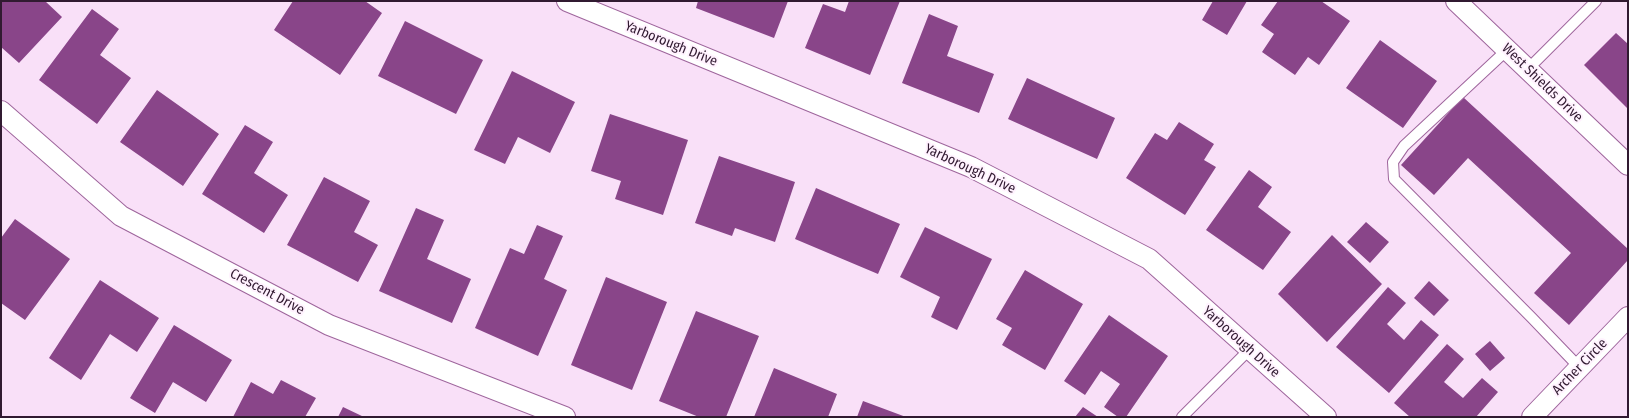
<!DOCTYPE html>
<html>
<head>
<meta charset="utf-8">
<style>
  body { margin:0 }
  #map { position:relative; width:1629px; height:418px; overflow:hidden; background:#f9e0f8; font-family:"Fira Sans Condensed",sans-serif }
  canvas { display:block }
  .frame { position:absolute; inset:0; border:2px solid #311a31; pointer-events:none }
</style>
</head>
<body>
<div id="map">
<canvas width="1629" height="418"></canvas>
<div class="frame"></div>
</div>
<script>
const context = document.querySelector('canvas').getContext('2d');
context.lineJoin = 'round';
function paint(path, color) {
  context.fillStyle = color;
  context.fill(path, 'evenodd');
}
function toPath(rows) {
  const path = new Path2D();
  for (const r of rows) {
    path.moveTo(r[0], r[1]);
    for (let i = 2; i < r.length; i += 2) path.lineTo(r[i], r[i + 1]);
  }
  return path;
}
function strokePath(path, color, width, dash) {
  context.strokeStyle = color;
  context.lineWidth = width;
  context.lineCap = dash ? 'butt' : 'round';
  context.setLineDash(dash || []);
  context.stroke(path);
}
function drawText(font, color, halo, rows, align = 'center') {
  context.font = font + ' "Fira Sans Condensed",sans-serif';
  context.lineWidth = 4;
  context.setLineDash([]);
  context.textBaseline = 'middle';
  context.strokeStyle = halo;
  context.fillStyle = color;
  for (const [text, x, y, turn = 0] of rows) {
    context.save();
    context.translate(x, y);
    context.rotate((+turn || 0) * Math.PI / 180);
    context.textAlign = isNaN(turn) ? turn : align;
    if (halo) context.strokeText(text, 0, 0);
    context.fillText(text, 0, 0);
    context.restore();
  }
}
const building = toPath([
  [1,1,45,1,62,17,19,63,1,47],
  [293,1,365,1,382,13,340,75,274,30],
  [698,1,788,1,774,38,696,8],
  [849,1,900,1,870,75,805,48,823,4,845,12],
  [1213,1,1247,1,1227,35,1202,20],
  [1278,1,1321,1,1350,21,1319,65,1308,57,1295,75,1262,52,1274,34,1261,25],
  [92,9,119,29,100,55,131,78,97,124,39,80],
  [929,14,958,26,947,56,994,74,979,113,902,83],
  [405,21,483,60,456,114,378,76],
  [1616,33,1628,44,1628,109,1584,65],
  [1380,40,1437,81,1403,128,1346,88],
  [512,71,575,102,550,153,518,137,505,164,474,150],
  [1027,78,1115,118,1097,159,1008,119],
  [157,90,219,134,183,186,120,142],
  [1463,97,1628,249,1628,260,1569,325,1534,293,1571,253,1468,158,1434,195,1401,165],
  [610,114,688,140,663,215,615,199,621,181,591,171],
  [1179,122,1214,144,1204,160,1216,167,1185,215,1126,178,1155,133,1167,140],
  [245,125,273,142,254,173,288,195,264,233,202,194],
  [719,156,795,182,775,242,735,228,732,236,695,223],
  [1249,170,1272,187,1258,207,1291,232,1263,270,1206,230],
  [324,177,370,201,354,232,378,245,358,282,287,245],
  [816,188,900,224,878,274,795,239],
  [416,208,444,220,427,259,471,279,452,323,379,291],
  [15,219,70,259,25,320,1,303,1,238],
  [1366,222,1389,242,1370,263,1347,242],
  [537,225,563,236,544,279,567,290,538,356,475,328,510,248,524,254],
  [925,227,992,259,957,330,931,317,940,297,900,277],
  [1332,235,1382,284,1327,342,1278,294],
  [1025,270,1083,304,1045,370,1002,345,1012,328,996,319],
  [606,277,667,302,632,390,571,365],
  [100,280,159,318,137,352,110,334,81,380,49,358],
  [1429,281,1449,300,1434,316,1414,298],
  [1388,287,1406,303,1387,324,1404,340,1421,320,1439,335,1389,393,1336,347],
  [696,311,759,336,726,417,699,417,659,401],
  [1109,315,1168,356,1126,417,1118,417,1104,407,1120,384,1101,371,1085,395,1064,381],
  [174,325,232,360,206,402,173,382,155,413,130,398],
  [1490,341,1505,358,1490,371,1475,354],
  [1447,344,1464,359,1444,382,1463,398,1482,378,1498,392,1476,417,1410,417,1394,403],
  [774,368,837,394,828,417,754,417],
  [281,380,316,398,305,417,233,417,251,382,273,394],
  [863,401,906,417,857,417],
  [343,407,364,417,338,417],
  [1083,407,1098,417,1075,417]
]);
const lane = toPath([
  [1508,49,1404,146,1393,162,1394,179,1532,318,1579,367],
  [1528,69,1596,1],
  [1182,417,1250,349]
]);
const street = toPath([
  [567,1,971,167,1149,259,1326,417],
  [1456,1,1628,165],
  [1,111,121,216,329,325,565,417],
  [1532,417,1628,317]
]);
const streetNames = [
  ["Yarborough Drive",671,44,22],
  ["West Shields Drive",1542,83,44],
  ["Yarborough Drive",970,169,25],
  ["Crescent Drive",267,292,28],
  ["Yarborough Drive",1241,342,42],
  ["Archer Circle",1580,367,-46]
];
paint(building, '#894589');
strokePath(lane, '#9e659c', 12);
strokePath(street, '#9e659c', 22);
strokePath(lane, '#fff', 10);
strokePath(street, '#fff', 20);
drawText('14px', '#311a31', '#fff2fe', streetNames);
</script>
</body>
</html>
